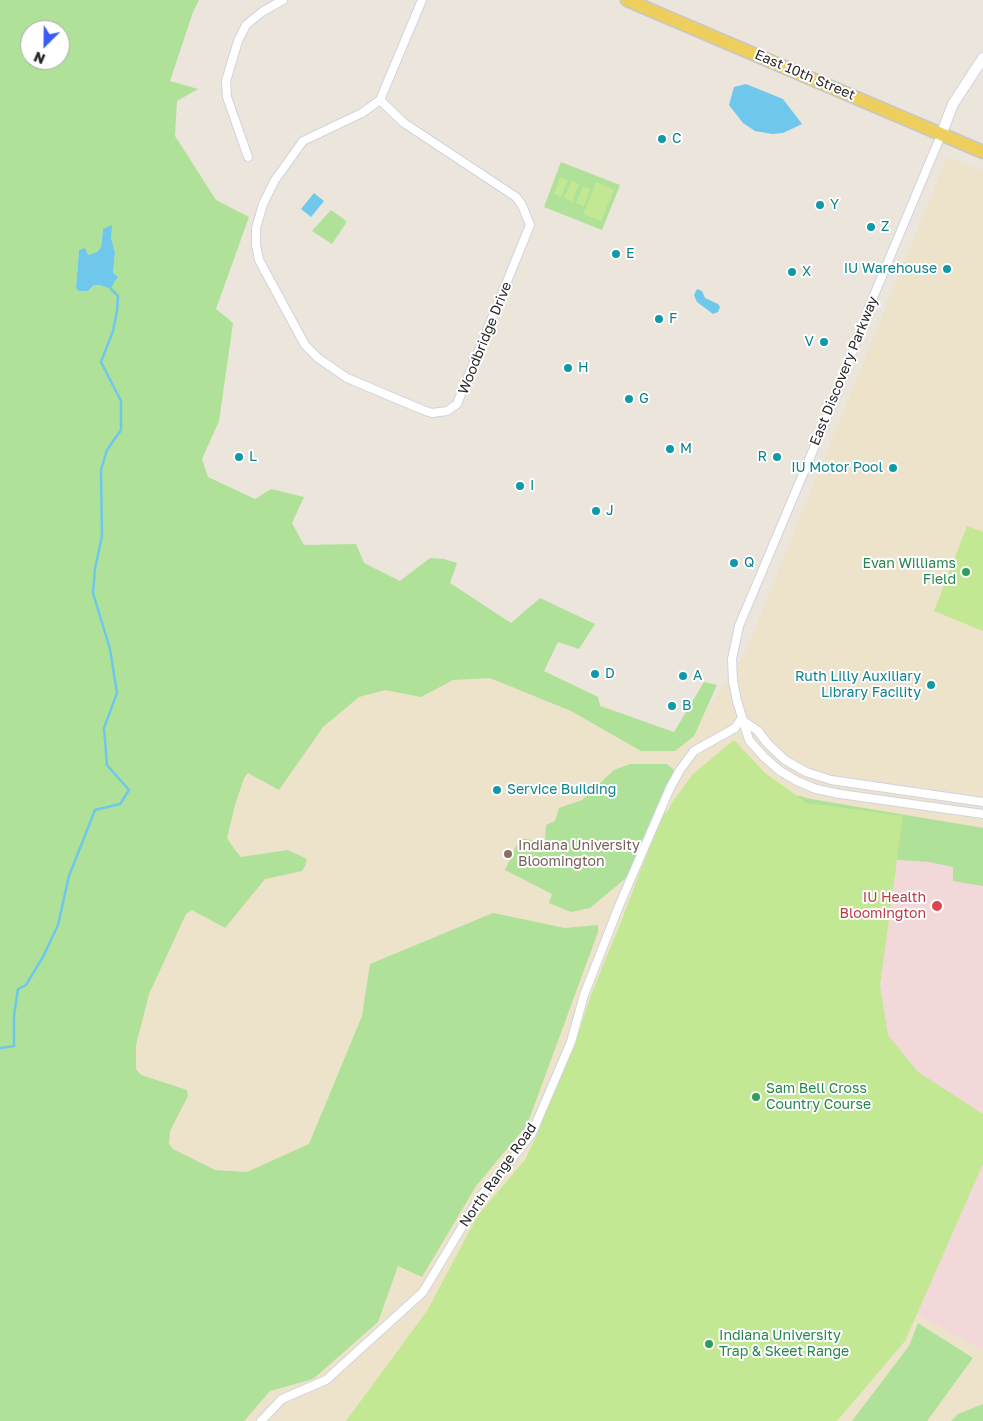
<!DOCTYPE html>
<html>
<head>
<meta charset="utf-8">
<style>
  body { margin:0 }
  #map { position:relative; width:983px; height:1421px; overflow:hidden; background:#ebe5db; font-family:"Golos Text",sans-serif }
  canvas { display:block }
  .north { position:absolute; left:20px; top:20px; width:50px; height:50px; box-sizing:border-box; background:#fff; border:1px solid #a9a9a9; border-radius:50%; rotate:203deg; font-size:14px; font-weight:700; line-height:20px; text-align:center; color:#292929 }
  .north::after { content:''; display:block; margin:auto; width:18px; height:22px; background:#3d5bf6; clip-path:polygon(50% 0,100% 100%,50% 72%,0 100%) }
</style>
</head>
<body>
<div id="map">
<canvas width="983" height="1421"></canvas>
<div class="north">N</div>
</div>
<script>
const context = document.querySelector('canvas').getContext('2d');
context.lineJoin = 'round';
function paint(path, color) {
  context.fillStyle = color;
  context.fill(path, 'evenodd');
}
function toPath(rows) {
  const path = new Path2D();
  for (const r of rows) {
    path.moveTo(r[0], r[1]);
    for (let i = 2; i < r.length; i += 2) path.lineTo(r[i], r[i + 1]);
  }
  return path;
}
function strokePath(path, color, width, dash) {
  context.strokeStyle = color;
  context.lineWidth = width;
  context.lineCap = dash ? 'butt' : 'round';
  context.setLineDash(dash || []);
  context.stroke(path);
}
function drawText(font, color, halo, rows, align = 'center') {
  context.font = font + ' "Golos Text",sans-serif';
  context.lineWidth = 4;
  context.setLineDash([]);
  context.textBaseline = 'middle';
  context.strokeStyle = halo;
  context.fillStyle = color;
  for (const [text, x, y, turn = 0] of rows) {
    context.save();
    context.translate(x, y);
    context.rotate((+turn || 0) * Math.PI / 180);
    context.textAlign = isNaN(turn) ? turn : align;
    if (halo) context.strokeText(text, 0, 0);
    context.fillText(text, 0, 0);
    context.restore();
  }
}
const education = toPath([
  [947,157,983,171,983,1421,0,1421,83,483,686,740,745,653]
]);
const medical = toPath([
  [903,816,983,827,983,1114,918,1072,888,1035,880,986],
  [983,1164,983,1350,917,1314]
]);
const green = toPath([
  [0,0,199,0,193,12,170,81,198,89,177,101,175,136,216,200,249,217,216,309,233,323,219,421,202,459,208,477,255,499,271,489,304,497,292,523,304,545,356,544,364,563,400,581,430,558,444,559,457,563,450,583,511,623,540,598,595,624,579,649,558,642,544,671,598,697,600,706,674,732,704,682,717,685,694,736,675,751,641,751,571,711,490,678,453,680,421,697,385,690,359,697,323,727,279,790,248,773,244,778,235,805,227,838,235,850,241,857,288,850,307,859,305,866,302,871,265,879,225,928,192,910,186,914,149,994,136,1045,136,1069,141,1075,187,1090,188,1096,170,1131,169,1144,173,1149,215,1170,247,1172,309,1144,362,1016,370,964,493,913,565,928,598,925,598,932,527,1125,476,1186,422,1277,398,1266,378,1322,313,1379,270,1391,244,1421,0,1421],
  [30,30,60,30,60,60,30,60],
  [103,229,111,238,115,252,113,273,100,285,94,285,88,291,76,288,79,250,85,249,88,255,97,252,101,247],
  [561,162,620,185,602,230,544,207],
  [331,210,345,220,346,223,332,244,312,231],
  [630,764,667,764,674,770,626,878,590,908,571,912,549,903,552,894,505,870,520,838,545,842,546,825,555,821,559,808,582,800,614,770],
  [776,790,811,799,983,828,983,886,953,881,953,867,929,862,870,858],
  [918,1323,973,1358,927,1421,852,1421,909,1346],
  [983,1404,983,1421,951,1421,958,1414]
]);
const pitch = toPath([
  [560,177,568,180,561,197,554,194],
  [571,181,579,184,572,202,564,198],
  [596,182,614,190,601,221,583,214],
  [583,186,590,189,584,206,576,203],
  [967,526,983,532,983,631,934,611],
  [734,740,765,773,807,803,903,816,880,986,888,1035,918,1072,983,1114,983,1164,905,1341,837,1421,346,1421,427,1311,478,1215,525,1160,540,1128,548,1101,579,1031,591,995,623,917,661,817,668,811,671,804,693,774]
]);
const water = toPath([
  [746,84,783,99,802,124,783,133,772,134,755,131,743,123,729,105,734,87],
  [314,193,324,201,311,217,301,209],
  [112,225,111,238,115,252,113,273,118,277,114,282,111,289,100,285,94,285,88,291,79,291,76,288,79,250,85,248,88,255,97,252,101,247,103,229],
  [697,289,702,291,705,298,718,304,720,307,718,312,713,314,697,302,694,295]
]);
const stream = toPath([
  [0,1048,14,1046,14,1016,18,989,26,985,44,955,58,925,69,876,95,810,120,804,129,790,107,765,104,728,117,693,110,649,93,593,95,569,102,536,101,470,107,450,121,430,121,401,101,362,113,331,117,311,118,296,111,289]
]);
const minor = toPath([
  [380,100,404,123,516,197,522,205,530,225,457,404,447,411,432,413,423,410,347,378,318,358,305,345,259,260,256,245,256,228,263,204,275,180,303,141,362,113,380,100],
  [380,100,422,0],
  [941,135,872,300,830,410,739,626,732,659,733,681,737,701,749,740,764,757,780,771,797,781,816,789,840,794,983,814],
  [248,157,227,97,226,81,238,41,246,25,262,12,283,0],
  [745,722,758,731,767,743,785,760,806,772,831,780,983,802],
  [261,1421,282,1399,326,1380,423,1292,480,1197,504,1169,532,1133,571,1042,584,995,619,906,670,788,680,770,694,751,735,728,742,718]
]);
const tertiary = toPath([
  [941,135,953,104,983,58]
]);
const primary = toPath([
  [627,0,983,152]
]);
const markers = [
  [662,139,5,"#0f9aa8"],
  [820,205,5,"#0f9aa8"],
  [871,227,5,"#0f9aa8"],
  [616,254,5,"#0f9aa8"],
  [947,269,5,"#0f9aa8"],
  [792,272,5,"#0f9aa8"],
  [659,319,5,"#0f9aa8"],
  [824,342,5,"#0f9aa8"],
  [568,368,5,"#0f9aa8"],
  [629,399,5,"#0f9aa8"],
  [670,449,5,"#0f9aa8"],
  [239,457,5,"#0f9aa8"],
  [777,457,5,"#0f9aa8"],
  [893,468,5,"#0f9aa8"],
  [520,486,5,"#0f9aa8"],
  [596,511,5,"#0f9aa8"],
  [734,563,5,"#0f9aa8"],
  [966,572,5,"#2e9e5b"],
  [595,674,5,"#0f9aa8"],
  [683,676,5,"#0f9aa8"],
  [931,685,5,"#0f9aa8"],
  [672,706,5,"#0f9aa8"],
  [497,790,5,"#0f9aa8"],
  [508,854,5,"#8d6e63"],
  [937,906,6,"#e0444e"],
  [756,1097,5,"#2e9e5b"],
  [709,1344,5,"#2e9e5b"]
];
const streetNames = [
  ["East 10th Street",805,75,23],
  ["Woodbridge Drive",485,338,-68],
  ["East Discovery Parkway",844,371,-68],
  ["North Range Road",498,1175,-55]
];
const cultureNames = [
  ["C",672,139],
  ["Y",830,205],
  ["Z",881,227],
  ["E",626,254],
  ["IU Warehouse",937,269,"right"],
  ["X",802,272],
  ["F",669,319],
  ["V",814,342,"right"],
  ["H",578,368],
  ["G",639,399],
  ["M",680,449],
  ["L",249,457],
  ["R",767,457,"right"],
  ["IU Motor Pool",883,468,"right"],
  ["I",530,486],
  ["J",606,511],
  ["Q",744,563],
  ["D",605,674],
  ["A",693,676],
  ["Ruth Lilly Auxiliary",921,677,"right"],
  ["Library Facility",921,693,"right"],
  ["B",682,706],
  ["Service Building",507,790]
];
const leisureNames = [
  ["Evan Williams",956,564,"right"],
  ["Field",956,580,"right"],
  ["Sam Bell Cross",766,1089],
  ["Country Course",766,1105],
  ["Indiana University",719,1336],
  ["Trap & Skeet Range",719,1352]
];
const educationNames = [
  ["Indiana University",518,846],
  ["Bloomington",518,862]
];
const healthNames = [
  ["IU Health",926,898],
  ["Bloomington",926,914]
];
paint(education, '#ede2ca');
paint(medical, '#f2d8d9');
paint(green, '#afe198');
paint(pitch, '#c3e894');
paint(water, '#6fc8ec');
strokePath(stream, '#6fc8ec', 2.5);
strokePath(minor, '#d0d3e2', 10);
strokePath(tertiary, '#d0d3e2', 12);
strokePath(primary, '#c7c7c7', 15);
strokePath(minor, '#fff', 8);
strokePath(tertiary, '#fff', 10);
strokePath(primary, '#eecf5d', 12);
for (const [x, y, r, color] of markers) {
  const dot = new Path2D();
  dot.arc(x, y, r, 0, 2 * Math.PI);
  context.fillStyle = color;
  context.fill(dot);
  strokePath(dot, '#fff', 2);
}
drawText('14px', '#292929', '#fff', streetNames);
drawText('14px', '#0d838f', '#fff', cultureNames, 'left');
drawText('14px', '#27864d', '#fff', leisureNames, 'left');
drawText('14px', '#785e54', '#fff', educationNames, 'left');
drawText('14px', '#be3a42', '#fff', healthNames, 'right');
</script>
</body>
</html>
